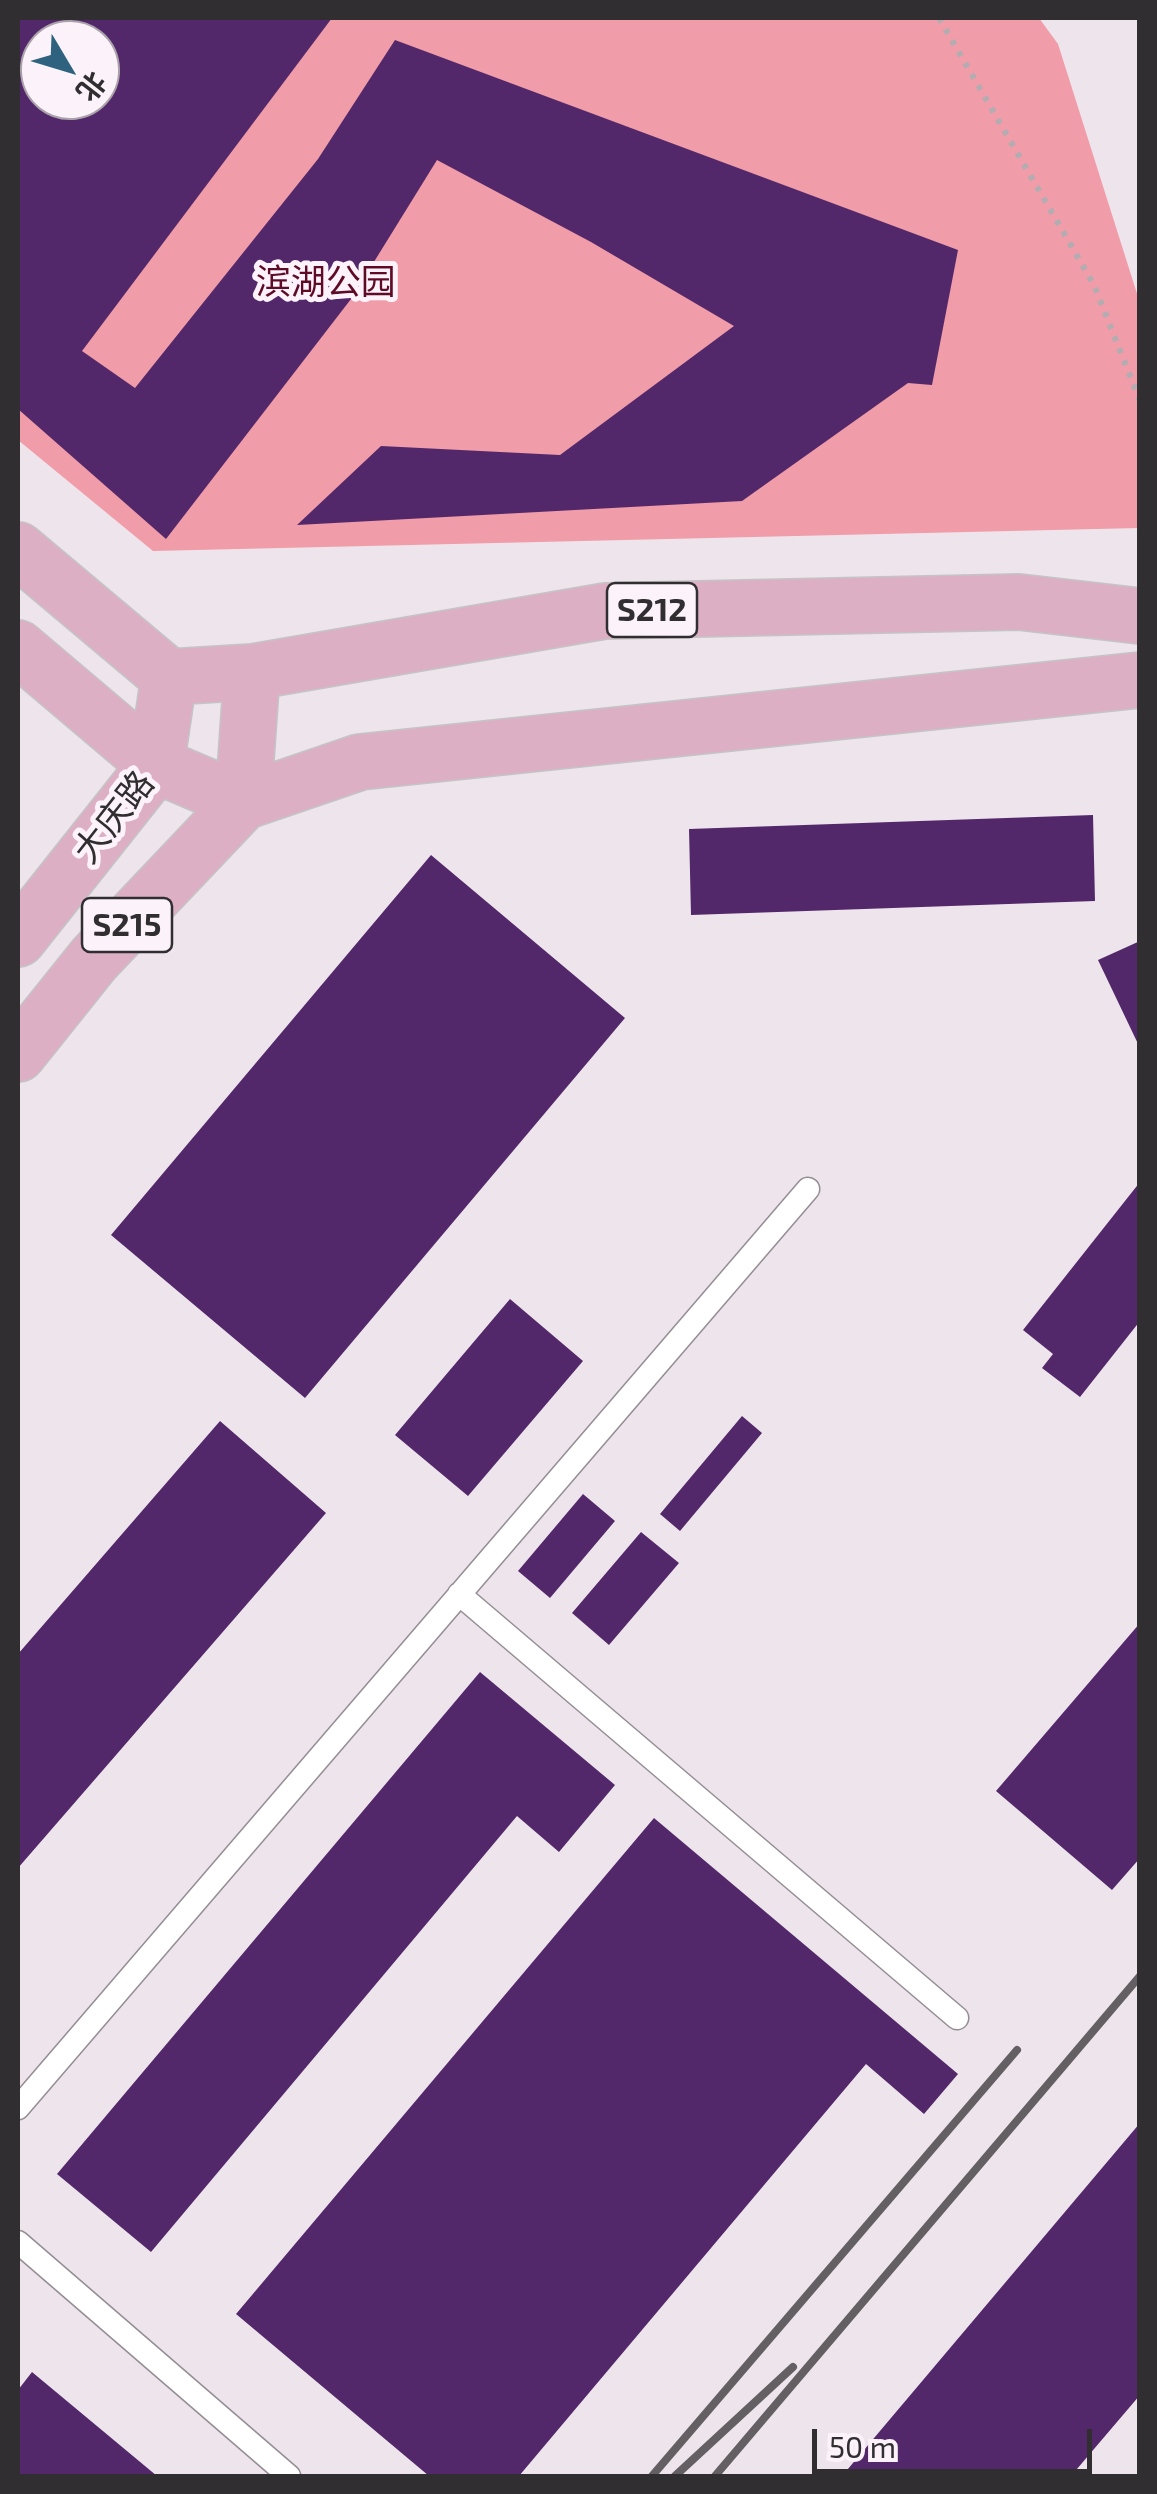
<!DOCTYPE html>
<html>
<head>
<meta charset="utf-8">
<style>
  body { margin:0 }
  #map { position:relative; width:1157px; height:2494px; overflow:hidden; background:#eee5ec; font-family:"Exo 2","Noto Sans SC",sans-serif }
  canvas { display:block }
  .frame { position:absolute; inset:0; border:20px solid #312e31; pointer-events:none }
  .north { position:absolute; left:20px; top:20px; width:100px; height:100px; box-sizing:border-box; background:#fbf2fa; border:2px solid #aaa4aa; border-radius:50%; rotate:128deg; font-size:28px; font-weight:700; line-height:40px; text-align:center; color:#312e31 }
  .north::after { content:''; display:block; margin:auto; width:35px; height:45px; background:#2e627e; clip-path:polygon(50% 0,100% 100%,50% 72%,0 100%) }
  .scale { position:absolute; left:812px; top:2429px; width:280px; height:45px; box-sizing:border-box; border:5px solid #312e31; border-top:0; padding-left:12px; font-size:30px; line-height:35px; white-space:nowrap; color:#312e31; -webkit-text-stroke:8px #fbf2fa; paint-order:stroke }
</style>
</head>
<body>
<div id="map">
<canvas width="1157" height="2494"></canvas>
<div class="frame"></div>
<div class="north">北</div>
<div class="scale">50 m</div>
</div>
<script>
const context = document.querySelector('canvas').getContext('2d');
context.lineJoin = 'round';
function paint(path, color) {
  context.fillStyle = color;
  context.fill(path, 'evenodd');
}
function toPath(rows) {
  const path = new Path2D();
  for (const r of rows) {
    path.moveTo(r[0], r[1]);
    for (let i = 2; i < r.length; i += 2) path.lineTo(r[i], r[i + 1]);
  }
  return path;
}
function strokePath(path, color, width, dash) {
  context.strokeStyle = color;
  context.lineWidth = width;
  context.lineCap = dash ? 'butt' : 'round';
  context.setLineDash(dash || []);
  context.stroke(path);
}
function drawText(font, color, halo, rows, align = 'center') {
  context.font = font + ' "Exo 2","Noto Sans SC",sans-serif';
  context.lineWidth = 10;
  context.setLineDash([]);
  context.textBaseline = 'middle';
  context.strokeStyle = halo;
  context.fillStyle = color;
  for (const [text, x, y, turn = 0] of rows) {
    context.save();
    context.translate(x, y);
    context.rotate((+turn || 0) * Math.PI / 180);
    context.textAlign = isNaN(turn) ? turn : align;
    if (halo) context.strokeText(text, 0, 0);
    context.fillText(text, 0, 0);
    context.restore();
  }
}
const green = toPath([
  [18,18,1039,18,1058,44,1139,300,1139,528,153,551,18,440],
  [40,40,100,40,100,100,40,100]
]);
const building = toPath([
  [18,18,332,18,82,351,135,388,318,159,395,40,958,250,932,385,908,383,742,501,297,525,381,446,560,455,734,326,591,242,437,160,351,299,166,539,18,409],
  [40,40,100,40,100,100,40,100],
  [1093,815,1095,901,691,915,689,829],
  [431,855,625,1018,305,1398,111,1235],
  [1140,941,1140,1048,1098,960],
  [1140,1182,1140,1321,1080,1397,1042,1368,1053,1354,1023,1330],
  [510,1299,583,1361,468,1496,395,1435],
  [742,1416,762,1433,680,1531,660,1514],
  [220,1421,326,1513,18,1868,18,1654],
  [583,1494,615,1521,550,1598,518,1571],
  [641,1532,679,1563,609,1645,572,1613],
  [1140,1623,1140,1858,1112,1890,996,1791],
  [480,1672,615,1785,559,1852,517,1816,151,2252,57,2174],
  [654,1818,958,2074,924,2114,866,2064,519,2476,429,2476,236,2314],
  [1140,2123,1140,2395,1071,2476,842,2476],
  [32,2372,157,2476,18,2476,18,2390]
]);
const path = toPath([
  [939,18,1094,285,1140,401]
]);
const lane = toPath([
  [459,1594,957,2018],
  [18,2108,808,1189],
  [18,2242,289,2476]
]);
const primary = toPath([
  [18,550,169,677,252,672,605,611,1019,602,1140,616],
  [18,648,156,765,243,802,360,762,1140,680],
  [18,939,156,765,169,677],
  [18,1054,94,959,243,802,252,672]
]);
const rail = toPath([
  [652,2476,1017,2050],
  [675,2476,793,2367],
  [715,2476,1140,1976]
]);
const shields = [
  [652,610,90],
  [127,925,90]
];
const shieldNames = [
  ["S212",652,610],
  ["S215",127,925]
];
const parkNames = [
  ["滨湖公园",326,282]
];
const streetNames = [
  ["大庆路",114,817,-52]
];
paint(green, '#f09ca9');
paint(building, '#53286a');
strokePath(lane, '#958d94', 25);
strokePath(primary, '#c5c4c5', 58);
strokePath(path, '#b3acb1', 6, [5, 8]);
strokePath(lane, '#fff', 22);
strokePath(primary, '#ddafc5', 55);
strokePath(rail, '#635f63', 8);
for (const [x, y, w] of shields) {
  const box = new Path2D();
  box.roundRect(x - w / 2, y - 27, w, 54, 8);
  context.fillStyle = '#fbf2fa';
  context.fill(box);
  strokePath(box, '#312e31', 2.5);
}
drawText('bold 32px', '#312e31', null, shieldNames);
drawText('35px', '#5f0b25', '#fbf2fa', parkNames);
drawText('35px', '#312e31', '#fbf2fa', streetNames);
</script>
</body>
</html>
